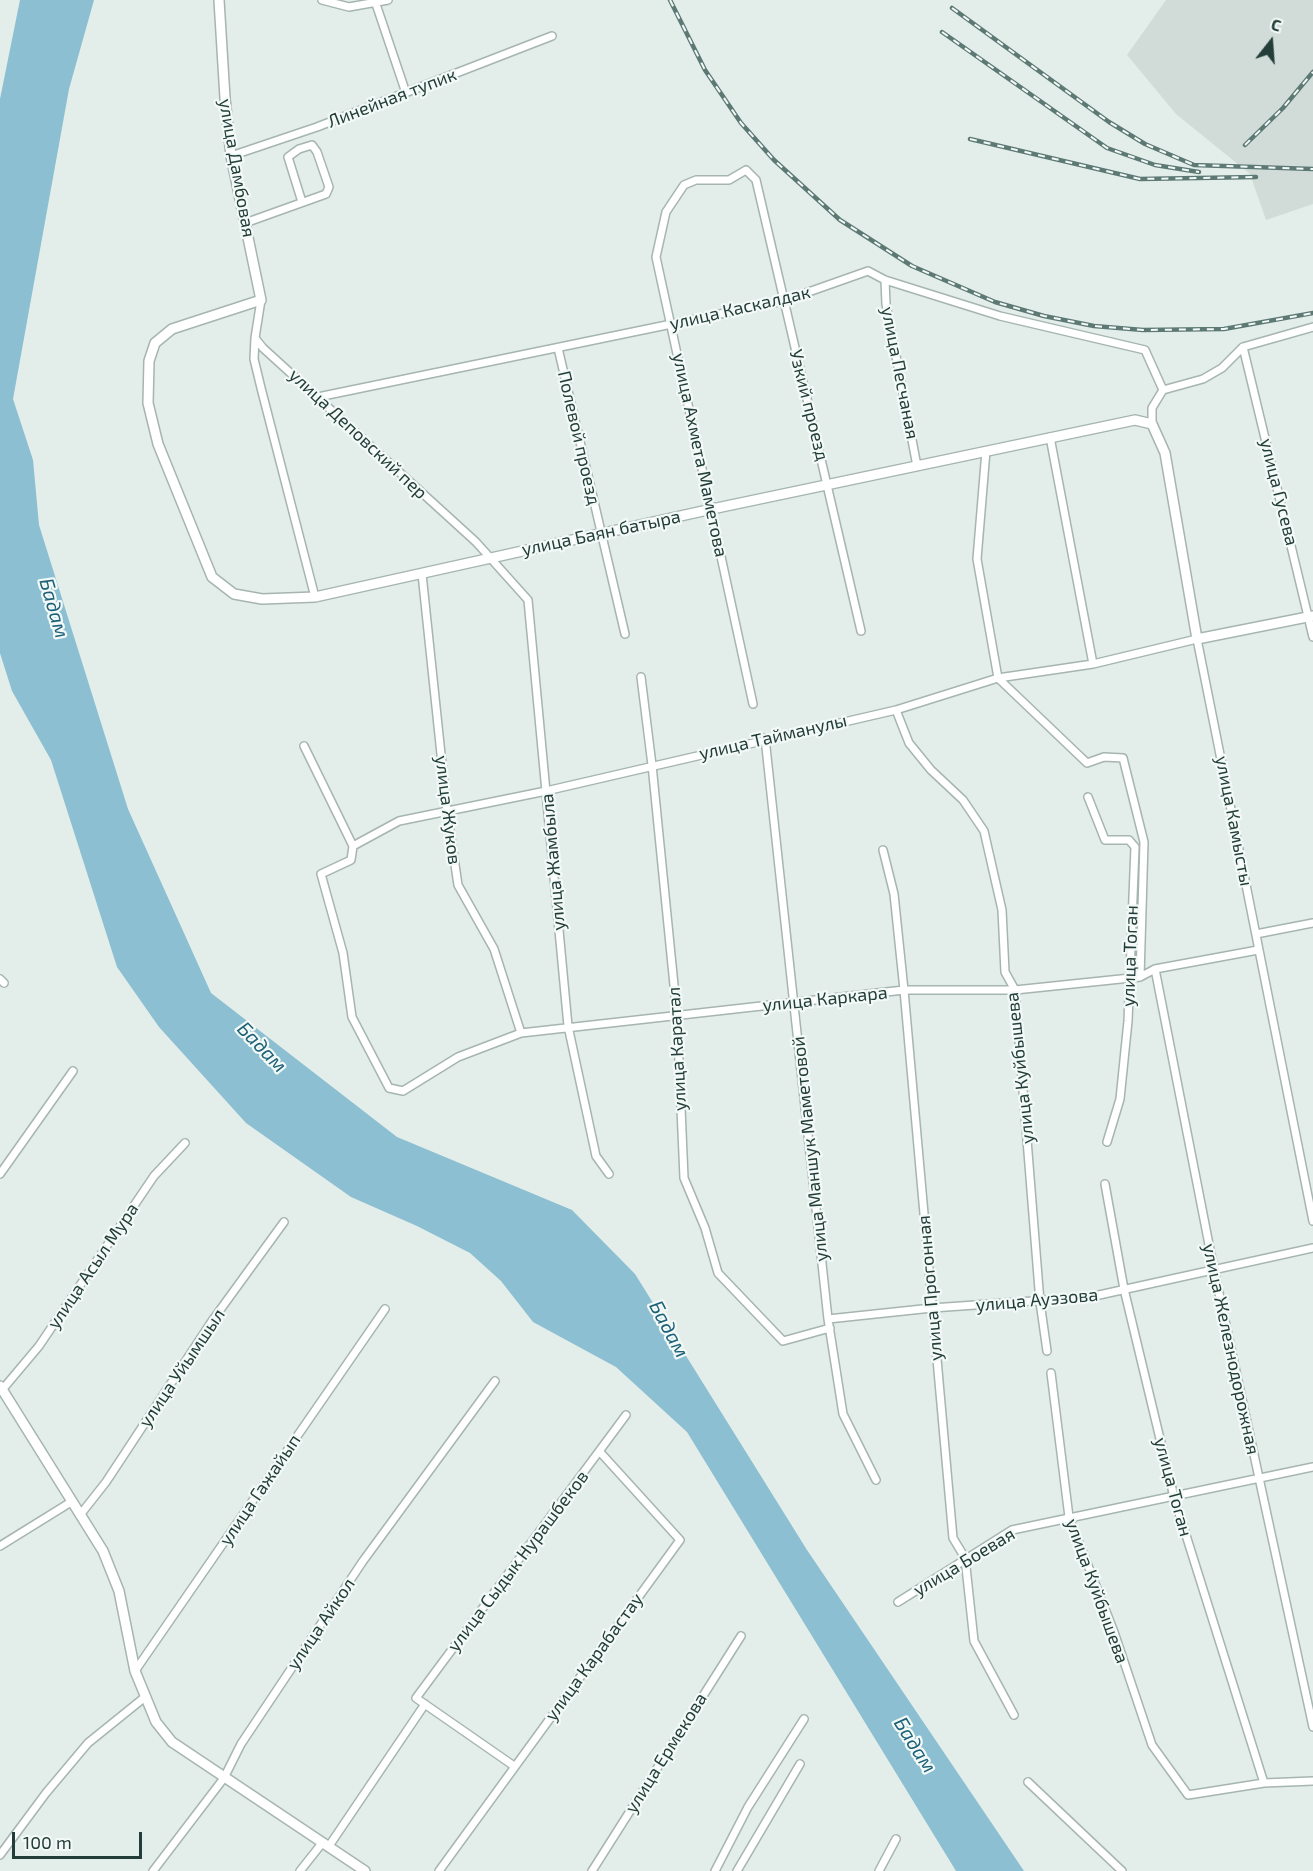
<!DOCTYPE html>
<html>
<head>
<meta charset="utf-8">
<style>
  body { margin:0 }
  #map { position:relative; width:1313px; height:1871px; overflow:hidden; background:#e3ede9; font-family:"Exo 2",sans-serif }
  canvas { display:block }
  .north { position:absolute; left:1241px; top:12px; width:60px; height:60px; -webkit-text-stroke:4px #f3f9f7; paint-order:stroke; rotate:17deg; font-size:16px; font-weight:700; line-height:24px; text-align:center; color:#233e39 }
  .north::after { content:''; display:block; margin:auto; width:21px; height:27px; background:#233e39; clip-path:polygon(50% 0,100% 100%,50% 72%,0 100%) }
  .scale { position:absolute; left:12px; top:1832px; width:130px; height:27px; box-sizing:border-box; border:3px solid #233e39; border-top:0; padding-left:8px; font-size:18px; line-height:21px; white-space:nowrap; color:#233e39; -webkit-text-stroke:4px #f3f9f7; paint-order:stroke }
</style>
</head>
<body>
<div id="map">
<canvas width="1313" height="1871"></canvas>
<div class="north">С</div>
<div class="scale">100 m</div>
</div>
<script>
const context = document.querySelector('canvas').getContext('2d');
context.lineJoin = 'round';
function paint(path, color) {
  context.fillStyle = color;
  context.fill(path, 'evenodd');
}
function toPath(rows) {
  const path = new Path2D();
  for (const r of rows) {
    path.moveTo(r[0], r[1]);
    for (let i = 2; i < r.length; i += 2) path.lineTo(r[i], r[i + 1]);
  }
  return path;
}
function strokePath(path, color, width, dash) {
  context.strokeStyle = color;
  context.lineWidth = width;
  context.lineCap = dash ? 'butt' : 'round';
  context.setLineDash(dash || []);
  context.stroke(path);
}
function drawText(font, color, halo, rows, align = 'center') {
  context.font = font + ' "Exo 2",sans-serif';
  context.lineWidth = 4.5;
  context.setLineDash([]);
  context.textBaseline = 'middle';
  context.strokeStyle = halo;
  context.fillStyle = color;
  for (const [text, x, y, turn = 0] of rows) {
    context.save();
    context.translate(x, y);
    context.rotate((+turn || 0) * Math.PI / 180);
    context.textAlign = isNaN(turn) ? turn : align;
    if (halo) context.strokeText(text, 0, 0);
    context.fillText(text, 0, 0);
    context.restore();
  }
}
const built = toPath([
  [1166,0,1313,0,1313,204,1266,220,1250,174,1176,114,1127,55]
]);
const water = toPath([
  [20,0,94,0,69,89,13,399,33,460,39,525,128,809,211,993,397,1137,572,1210,635,1274,807,1550,1024,1871,956,1871,687,1432,616,1367,533,1322,501,1281,470,1253,417,1226,351,1197,246,1123,159,1027,117,967,51,760,12,691,0,653,0,99]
]);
const minor = toPath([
  [322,0,349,7,388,0],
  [376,4,406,93],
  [231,156,317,127,552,36],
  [245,223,326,194,329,187,317,152,312,145,299,149,288,157,302,202],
  [885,280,886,304,917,466],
  [261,300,255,338,263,348,476,542,528,600,568,1026,596,1156,609,1174],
  [255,338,254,359,261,388,315,597],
  [1243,347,1313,637],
  [558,348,625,634],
  [318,397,783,301,868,271,885,280,1000,316,1145,350,1163,390],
  [1152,424,1152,408,1163,390,1203,379,1222,368,1243,347,1313,327],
  [1050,437,1093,664],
  [986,451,977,559,998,678,1087,763,1104,757,1123,758,1144,842,1140,977],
  [422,574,447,811,458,885,494,949,521,1033],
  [641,677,652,765,677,1015,684,1178,705,1228,718,1273,783,1341,830,1328],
  [753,704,656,257,666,212,684,185,696,180,729,180,746,170,756,180,861,631],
  [896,710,909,743,931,770,963,800,984,831,1002,910,1005,972,1015,990,1040,1302,1047,1351],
  [765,738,828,1319,843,1414,876,1480],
  [304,746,353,846,351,860,321,874,343,953,352,1017,389,1088,403,1091,458,1057,521,1033,904,990,1015,990,1140,977,1155,969,1258,950],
  [1088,797,1105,840,1129,840,1135,847,1128,1021,1120,1099,1107,1142],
  [353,846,399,821,546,791,896,710,998,678,1093,664,1197,639,1313,1221],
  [883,850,894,894,904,990,953,1538,965,1558,974,1641,1014,1715],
  [1256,934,1313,923],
  [1155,969,1214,1270,1313,1727],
  [0,979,4,983],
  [0,1174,73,1071],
  [1105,1184,1124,1289,1174,1497,1264,1783],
  [828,1319,932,1308,1090,1297,1313,1248],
  [1051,1373,1069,1517,1114,1632,1152,1745,1188,1795,1264,1783,1313,1781],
  [2,1390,39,1346,154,1176,185,1143],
  [80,1515,106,1482,212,1321,284,1222],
  [0,1546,71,1502],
  [898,1602,1012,1530,1313,1467],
  [135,1671,385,1309],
  [514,1766,416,1698,626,1415],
  [1028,1782,1122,1871],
  [329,1846,425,1704],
  [0,1855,46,1793,88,1743,145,1697],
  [153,1871,224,1778,241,1744,363,1561,495,1381],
  [300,1871,323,1842],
  [439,1871,680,1540,600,1452],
  [592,1871,741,1636],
  [715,1871,748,1807,804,1719],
  [737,1871,800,1764],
  [879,1871,896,1839]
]);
const tertiary = toPath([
  [219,0,225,98,231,156,261,300,172,329,155,343,149,361,148,403,158,444,212,577,234,594,262,599,315,597,712,509,1135,420,1152,424,1165,453,1197,639,1313,616],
  [0,1386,103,1551,119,1591,135,1671,156,1722,172,1742,365,1871]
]);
const rail = toPath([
  [670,0,705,70,741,123,774,160,840,220,912,266,995,302,1044,316,1094,326,1143,330,1224,329,1313,313],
  [952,8,1109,122,1145,144,1194,165,1313,169],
  [942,32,1107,148,1155,165,1199,172],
  [970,139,1140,179,1256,177],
  [1245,145,1283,108,1313,72]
]);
const streetNames = [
  ["Линейная тупик",392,98,-21],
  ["улица Дамбовая",237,168,80],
  ["улица Каскалдак",740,308,-13],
  ["улица Песчаная",900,373,79],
  ["Узкий проезд",809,405,76],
  ["улица Деповский пер",358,434,43],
  ["Полевой проезд",579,438,77],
  ["улица Ахмета Маметова",700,455,78],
  ["улица Гусева",1279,492,76],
  ["улица Баян батыра",601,533,-12],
  ["улица Тайманулы",773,737,-13],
  ["улица Жуков",448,810,83],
  ["улица Камысты",1234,821,79],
  ["улица Жамбыла",553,862,-95],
  ["улица Тоган",1130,956,-88],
  ["улица Каркара",825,999,-6],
  ["улица Каратал",677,1049,-93],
  ["улица Куйбышева",1020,1068,-96],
  ["улица Маншук Маметовой",810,1149,-96],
  ["улица Асыл Мура",93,1266,-56],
  ["улица Прогонная",930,1288,-95],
  ["улица Ауэзова",1037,1300,-5],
  ["улица Железнодорожная",1231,1349,78],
  ["улица Уйымшыл",182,1368,-56],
  ["улица Тоган",1173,1487,75],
  ["улица Гажайып",260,1490,-56],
  ["улица Сыдык Нурашбеков",518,1561,-53],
  ["улица Боевая",964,1562,-31],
  ["улица Куйбышева",1097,1591,70],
  ["улица Айкол",321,1624,-56],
  ["улица Карабастау",594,1657,-54],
  ["улица Ермекова",666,1753,-58]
];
const waterNames = [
  ["Бадам",54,608,74],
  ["Бадам",262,1047,46],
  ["Бадам",669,1329,62],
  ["Бадам",915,1745,58]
];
paint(built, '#d1dcd8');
paint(water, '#8bbfd1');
strokePath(minor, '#a6b5b1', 10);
strokePath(tertiary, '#a6b5b1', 12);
strokePath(minor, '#fff', 7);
strokePath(tertiary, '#fff', 9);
strokePath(rail, '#5d7974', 4.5);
strokePath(rail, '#f3f9f7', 2, [7]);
drawText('18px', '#233e39', '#f3f9f7', streetNames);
drawText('italic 20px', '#1d6179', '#f3f9f7', waterNames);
</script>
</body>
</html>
